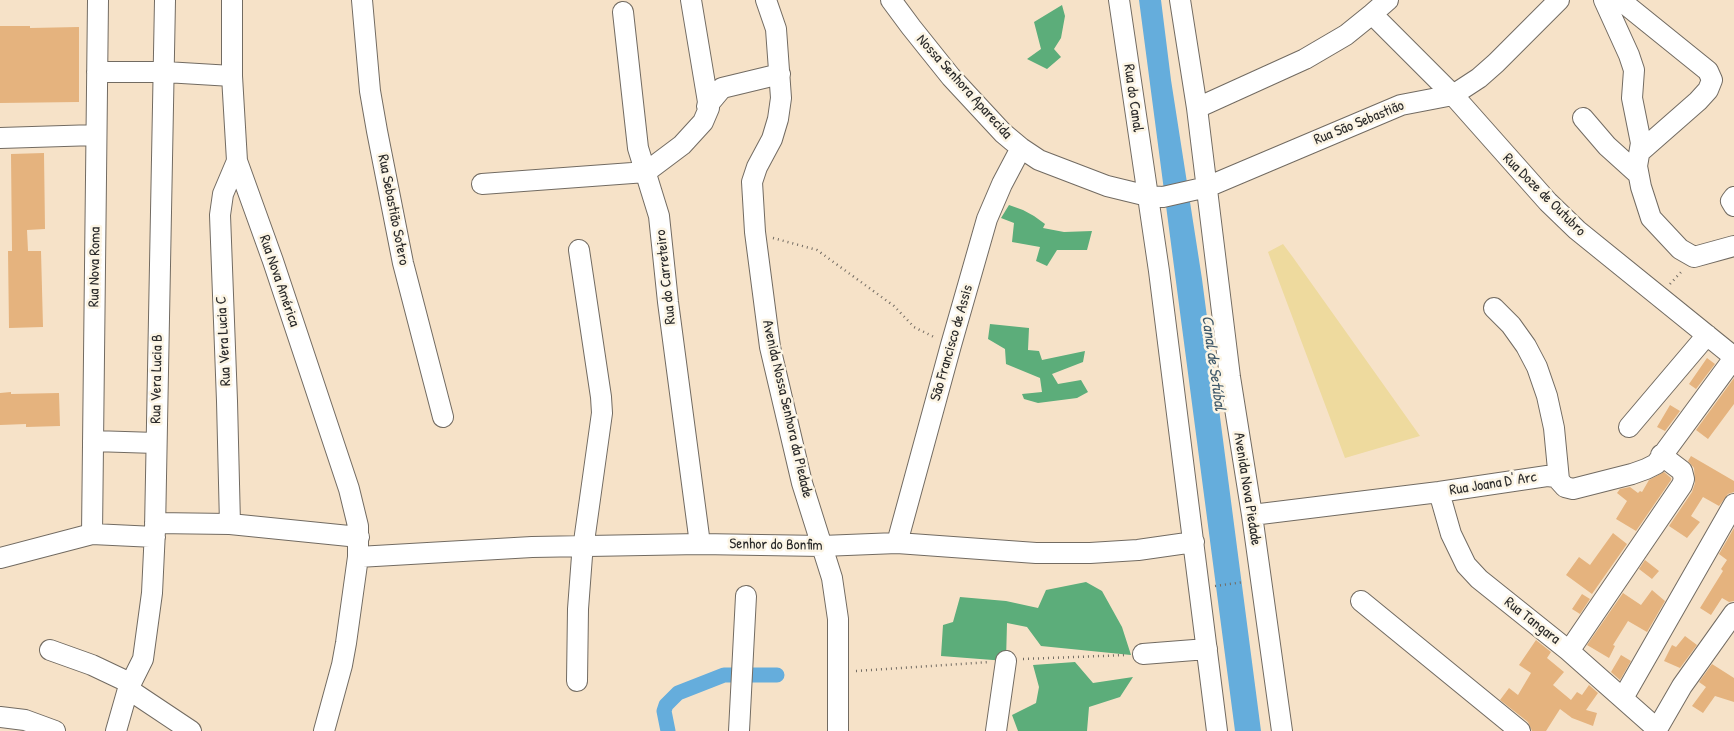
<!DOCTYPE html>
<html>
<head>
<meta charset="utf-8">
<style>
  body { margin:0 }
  canvas { display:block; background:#f6e2c8 }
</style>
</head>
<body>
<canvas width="1734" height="731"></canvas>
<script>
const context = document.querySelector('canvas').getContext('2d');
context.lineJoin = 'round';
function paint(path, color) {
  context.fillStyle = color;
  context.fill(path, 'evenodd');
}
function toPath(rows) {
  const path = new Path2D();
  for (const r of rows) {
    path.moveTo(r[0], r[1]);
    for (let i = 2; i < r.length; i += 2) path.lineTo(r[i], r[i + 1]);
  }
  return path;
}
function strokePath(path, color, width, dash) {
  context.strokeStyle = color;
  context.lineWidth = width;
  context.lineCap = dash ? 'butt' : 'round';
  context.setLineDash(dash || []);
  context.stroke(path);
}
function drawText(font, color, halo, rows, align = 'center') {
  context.font = font + ' "Patrick Hand",sans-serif';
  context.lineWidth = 5;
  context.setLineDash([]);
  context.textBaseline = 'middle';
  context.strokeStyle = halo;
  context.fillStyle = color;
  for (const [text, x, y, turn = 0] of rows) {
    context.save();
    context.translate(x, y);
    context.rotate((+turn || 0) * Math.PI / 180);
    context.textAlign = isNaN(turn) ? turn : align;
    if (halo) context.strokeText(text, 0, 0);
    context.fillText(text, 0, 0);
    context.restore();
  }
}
const forest = toPath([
  [1062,5,1065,16,1061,38,1054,49,1061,57,1047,69,1027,59,1041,49,1034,22],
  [1009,205,1023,210,1034,216,1045,224,1043,228,1064,232,1092,231,1087,250,1057,250,1047,266,1036,261,1040,247,1012,242,1014,223,1001,218],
  [990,324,1029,328,1028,350,1039,351,1042,360,1085,351,1083,362,1052,374,1058,384,1081,380,1088,392,1077,398,1038,403,1024,399,1022,394,1042,392,1040,378,1006,364,1005,349,988,339],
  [1086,582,1102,591,1122,627,1131,655,1041,646,1027,627,1007,623,1006,661,941,656,943,625,953,622,960,597,1006,601,1038,608,1046,590],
  [1075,662,1093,683,1133,677,1120,697,1089,707,1087,731,1018,731,1012,715,1036,703,1039,687,1033,665]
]);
const sand = toPath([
  [1283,244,1292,256,1420,436,1345,458,1268,252]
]);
const water = toPath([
  [1139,0,1161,0,1171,80,1202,279,1261,731,1235,731]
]);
const canal = toPath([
  [668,731,664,711,666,705,678,693,724,675,777,675]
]);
const building = toPath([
  [0,26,30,26,30,28,79,27,79,102,0,103],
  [44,153,45,229,27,230,28,251,41,251,43,327,9,328,8,251,12,251,11,154],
  [1707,358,1715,364,1696,389,1689,384],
  [1734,378,1734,404,1708,439,1696,430],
  [11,392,11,394,59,393,60,426,26,427,26,424,0,425,0,393],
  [1670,405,1680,411,1665,431,1657,427],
  [1691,456,1734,481,1734,492,1728,494,1719,506,1703,497,1691,516,1700,522,1687,538,1669,526,1692,492,1695,483,1694,468,1688,461],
  [1664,472,1671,478,1671,480,1636,531,1616,519,1627,501,1617,493,1620,489,1630,487,1638,493,1640,491,1642,492,1649,480],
  [1734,528,1734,601,1729,602,1722,598,1711,615,1700,608,1723,571,1721,569,1727,560,1719,554],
  [1613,533,1627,544,1592,594,1566,575,1579,557,1590,565],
  [1645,560,1659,571,1652,579,1639,569],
  [1652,590,1665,601,1647,632,1628,621,1613,645,1615,646,1609,658,1587,645,1623,593,1641,605],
  [1582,594,1590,599,1580,614,1572,609],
  [1685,636,1697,645,1680,668,1664,661,1672,645,1676,647],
  [1536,640,1551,652,1547,658,1564,672,1553,685,1571,700,1577,692,1582,695,1589,685,1598,693,1586,710,1597,713,1593,726,1572,718,1560,709,1546,731,1532,731,1528,722,1500,700,1509,688,1518,695,1531,673,1519,665],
  [1621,655,1631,661,1620,680,1611,672],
  [1712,664,1734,678,1734,702,1715,696,1703,713,1692,706,1706,687,1699,682]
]);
const path = toPath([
  [773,238,817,250,894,306,914,327,936,338],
  [1670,284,1683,270],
  [1215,586,1244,582],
  [1023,659,1127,655],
  [856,671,990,662]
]);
const minor = toPath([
  [232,0,232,76,237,161,273,261,349,489,358,526,358,557,346,643,342,665,324,731],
  [362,0,370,91,377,131,403,263,443,417],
  [766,0,776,29,781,98,778,119,772,139,757,167,752,182,755,232,770,347,802,483,832,578,838,619,838,731],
  [891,0,911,27,951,77,1003,133,1021,148,1039,160,1107,186,1148,196,1163,197,1207,187,1401,105,1453,95,1479,78,1496,63,1559,0],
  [1119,0,1159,271,1217,731],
  [1180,0,1197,108,1230,377,1252,515,1282,731],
  [1604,0,1629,55,1634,70,1632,98,1641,143,1637,166,1641,187,1651,218,1680,249,1694,257,1734,246],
  [1620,0,1708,71,1712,80,1708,90,1698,101,1641,151],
  [623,12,638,148,659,216,668,302,700,544],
  [1372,14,1453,95,1548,202,1577,230,1734,357],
  [97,72,165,72,232,76],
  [707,106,722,88,780,74],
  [1197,108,1305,59,1346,35,1372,14,1388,0],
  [1583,118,1607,146,1638,174],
  [0,138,96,135],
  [482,184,646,172,682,145,703,122,709,108,691,0],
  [1734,197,1731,201,1734,206],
  [1494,308,1511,325,1526,346,1537,367,1547,396,1554,428,1559,480],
  [1629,427,1707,335],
  [93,441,156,443],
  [1439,492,1451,534,1466,565,1479,579,1569,651,1656,728],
  [1252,515,1439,492,1547,476,1556,477,1565,487,1573,489,1632,474,1646,469,1656,464,1734,358],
  [155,523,230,524,359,537],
  [230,524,227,401,220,215,223,194,237,161],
  [92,534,98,0],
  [897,543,951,345,987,219,1002,184,1021,148],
  [358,557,532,547,700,544,822,546,897,543,1036,553,1090,553,1138,550,1194,542],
  [0,558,92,534,155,537],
  [1361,601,1520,731],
  [50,650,92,665,130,683],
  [1569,651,1682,485,1684,479,1682,471,1661,455],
  [1143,654,1207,649],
  [577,681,578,609,582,556,602,413,601,397,579,250],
  [128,689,191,731],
  [1623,698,1734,504],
  [0,717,25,720,55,731],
  [116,731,128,689,143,659,152,593,155,530,165,0],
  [739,731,746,596],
  [996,731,1006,661],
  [1656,731,1682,686,1734,613]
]);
const streetNames = [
  ["Nossa Senhora Aparecida",964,87,48],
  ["Rua do Canal",1133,98,82],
  ["Rua São Sebastião",1359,123,-22],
  ["Rua Doze de Outubro",1544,195,45],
  ["Rua Sebastião Sotero",393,210,79],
  ["Rua Nova Roma",95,267,-89],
  ["Rua do Carreteiro",666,277,-96],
  ["Rua Nova América",279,281,71],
  ["Rua Vera Lucia C",224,341,-93],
  ["São Francisco de Assis",952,343,-74],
  ["Rua Vera Lucia B",157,379,-89],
  ["Avenida Nossa Senhora da Piedade",787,409,77],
  ["Rua Joana D' Arc",1493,484,-9],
  ["Avenida Nova Piedade",1247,489,81],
  ["Senhor do Bonfim",776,545,1],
  ["Rua Tangara",1532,621,38]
];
const waterNames = [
  ["Canal de Setúbal",1213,363,82]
];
paint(forest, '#5cad7a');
paint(sand, '#eeda9e');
paint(water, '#65addc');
strokePath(canal, '#65addc', 15);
paint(building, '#e5b37e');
strokePath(minor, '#726b62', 22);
strokePath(path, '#726b62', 2.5, [1, 4]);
strokePath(minor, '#fff', 20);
drawText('15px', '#2b2b2b', '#fcf5e5', streetNames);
drawText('italic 16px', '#3f5869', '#fcf5e5', waterNames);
</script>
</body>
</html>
